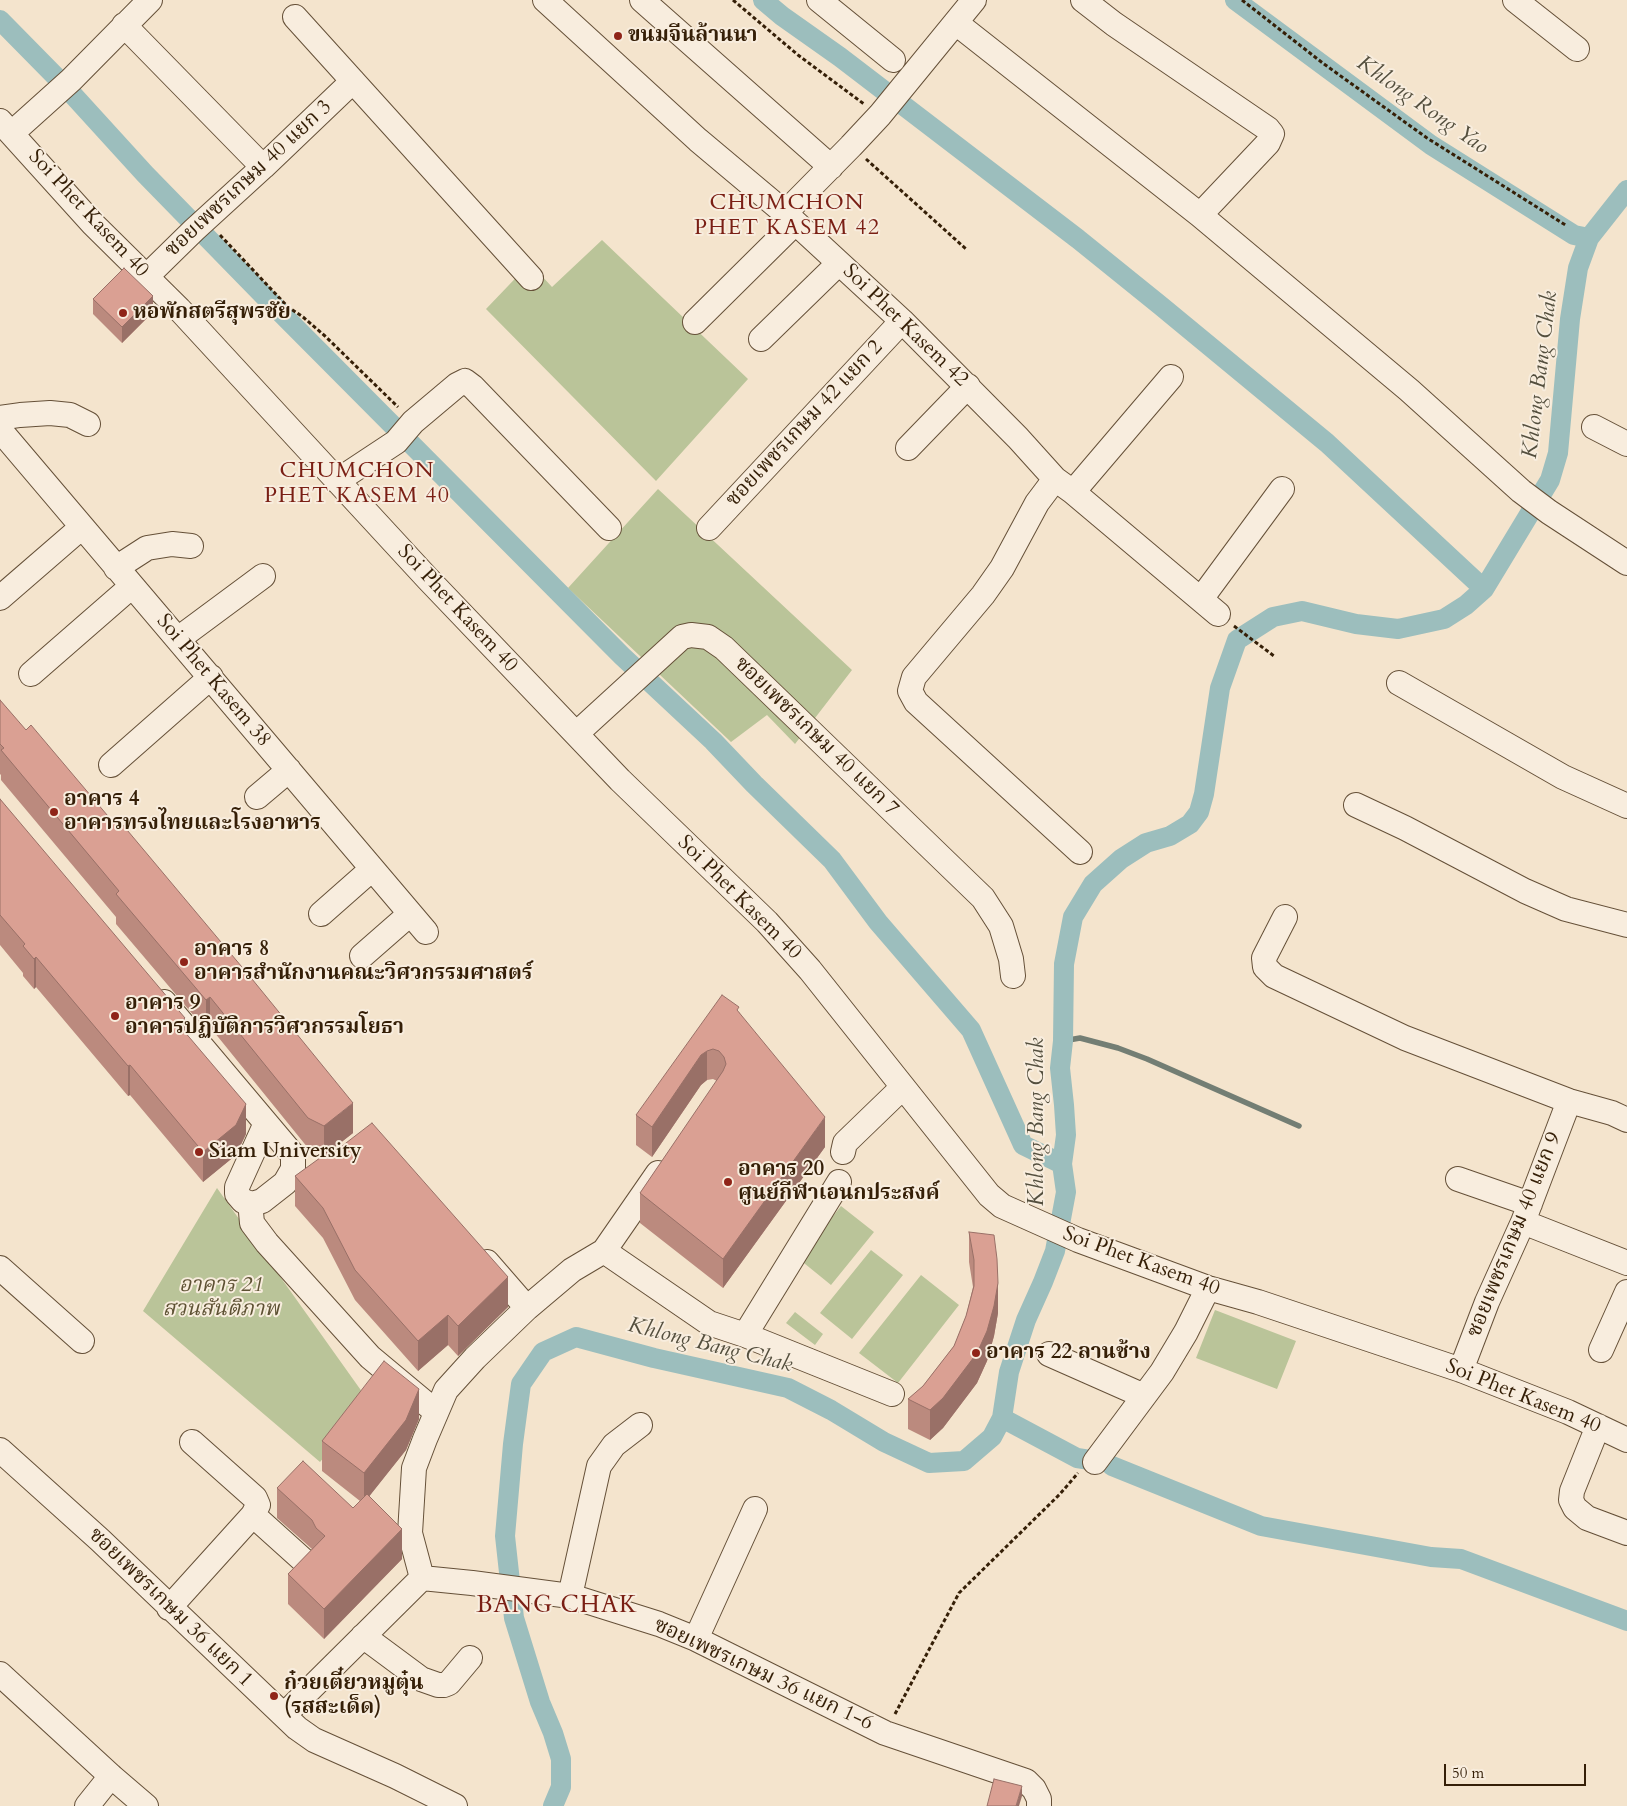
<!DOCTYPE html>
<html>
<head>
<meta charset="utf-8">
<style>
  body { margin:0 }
  #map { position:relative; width:1627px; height:1806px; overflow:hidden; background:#f4e4cd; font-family:Cardo,serif }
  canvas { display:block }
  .scale { position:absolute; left:1444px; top:1764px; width:142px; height:22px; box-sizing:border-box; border:2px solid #351f07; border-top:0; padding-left:6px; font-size:15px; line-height:18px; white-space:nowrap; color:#351f07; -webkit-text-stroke:4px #f8edde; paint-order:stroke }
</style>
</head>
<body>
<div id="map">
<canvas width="1627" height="1806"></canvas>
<div class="scale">50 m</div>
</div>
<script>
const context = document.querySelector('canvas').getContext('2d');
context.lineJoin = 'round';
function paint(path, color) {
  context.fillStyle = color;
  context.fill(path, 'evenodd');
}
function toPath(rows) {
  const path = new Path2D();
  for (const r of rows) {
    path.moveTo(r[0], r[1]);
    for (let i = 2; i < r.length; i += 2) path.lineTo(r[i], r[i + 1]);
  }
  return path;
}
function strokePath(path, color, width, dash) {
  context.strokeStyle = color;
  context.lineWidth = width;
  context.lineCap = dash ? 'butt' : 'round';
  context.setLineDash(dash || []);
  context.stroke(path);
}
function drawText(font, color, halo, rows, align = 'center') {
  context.font = font + ' Cardo,"Noto Serif Thai",serif';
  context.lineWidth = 4;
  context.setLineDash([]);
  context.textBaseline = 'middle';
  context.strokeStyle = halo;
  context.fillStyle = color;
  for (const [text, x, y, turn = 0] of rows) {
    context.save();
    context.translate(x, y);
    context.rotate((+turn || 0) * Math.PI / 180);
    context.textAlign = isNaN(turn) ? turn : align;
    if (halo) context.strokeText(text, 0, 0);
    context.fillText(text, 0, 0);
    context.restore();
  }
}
const green = toPath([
  [602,240,748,379,656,481,486,309,530,263,552,287],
  [658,489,852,670,795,744,767,715,731,742,568,588],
  [217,1188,370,1403,320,1462,143,1311],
  [841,1206,874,1232,831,1285,799,1259],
  [871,1250,903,1275,852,1339,820,1313],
  [921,1275,959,1305,898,1383,859,1353],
  [1215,1310,1296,1341,1277,1389,1196,1358],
  [795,1312,823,1334,815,1345,786,1323]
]);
const stream = toPath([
  [1063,1041,1080,1038,1118,1048,1147,1059,1299,1126]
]);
const canal = toPath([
  [763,0,782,16,840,57,1078,239,1161,306,1327,443,1484,589],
  [1235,0,1431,145,1574,235,1589,238],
  [0,20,63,84,145,174,268,300,622,656,713,741,754,784,832,860,878,922,971,1030,1023,1145,1062,1164],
  [1002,1418,1077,1458,1090,1460],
  [1112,1466,1261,1526,1431,1557,1461,1559,1627,1621],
  [553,1806,561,1787,561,1759,553,1733,540,1702,514,1618,505,1536,513,1444,521,1384,543,1352,576,1337,654,1358,788,1388,831,1410,884,1442,929,1463,964,1461,992,1437,1002,1418,1009,1372,1026,1320,1043,1282,1055,1251,1066,1192,1062,1164,1066,1135,1064,1105,1060,1068,1063,1041,1064,964,1073,917,1093,884,1121,859,1146,843,1170,836,1190,824,1199,812,1204,794,1220,688,1237,640,1273,617,1302,611,1356,624,1398,629,1444,619,1466,605,1484,589,1550,480,1558,453,1570,319,1578,268,1589,238,1627,190]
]);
const path = toPath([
  [733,0,798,55,864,104],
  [1242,0,1324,64,1427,138,1567,226],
  [866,159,966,249],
  [220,235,288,307,303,317,325,336,398,407],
  [1234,626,1274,656],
  [895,1714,959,1593,1060,1494,1078,1473]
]);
const minor = toPath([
  [545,0,698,140,785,213,902,321,1018,438,1055,479,1073,492,1218,614],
  [642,0,831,167],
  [819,0,893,60],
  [1083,0,1114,24,1268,129,1272,134,1268,143,1200,215],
  [1515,0,1577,49],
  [295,17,531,278],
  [956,23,1200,215,1409,390,1521,491,1549,512,1627,563],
  [124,25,263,167],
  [0,121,93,224,179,309,428,579,620,780,767,922,810,970,989,1195,1002,1206,1078,1240,1208,1288,1258,1302,1461,1370,1568,1412,1627,1440],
  [12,133,71,80,150,0],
  [785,213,851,146,880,115,974,0],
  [146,277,194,230,263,167,353,81],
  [695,322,795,223],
  [761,339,839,263],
  [0,418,20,415,50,413,70,415,88,424],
  [1594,427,1627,444],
  [0,430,426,932],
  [908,448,968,386],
  [1055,479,1037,503,1002,568,983,595,914,677,910,691,916,702,1080,852],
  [337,481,396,442,413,422,457,385,465,381,473,387,609,528],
  [1073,492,1171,377],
  [709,528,902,321],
  [116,568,147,548,172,544,191,546],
  [0,598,82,527],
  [1201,599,1282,489],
  [178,639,263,576],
  [31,674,132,586],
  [1399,683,1563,777,1627,806],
  [576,734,682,637,691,635,708,637,724,648,983,898,1001,926,1011,959,1013,976],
  [111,765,211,677],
  [257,797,289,770],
  [1356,805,1405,828,1525,891,1566,909,1627,925],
  [321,914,372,869],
  [1285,917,1264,958,1265,967,1274,976,1405,1038,1569,1101,1612,1113,1627,1120],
  [362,956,410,914],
  [164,1002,266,1123,293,1155,293,1169,285,1183,262,1201,252,1204,243,1201,237,1194,237,1187,266,1123],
  [843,1152,845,1143,903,1087],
  [1458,1179,1530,1204],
  [252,1204,251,1212,252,1223,267,1243,370,1357,436,1412],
  [1523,1222,1627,1263],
  [604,1251,658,1173],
  [487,1262,527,1308],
  [0,1268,82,1341],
  [745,1335,892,1394],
  [1601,1350,1627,1292],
  [1049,1354,1144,1396],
  [1461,1370,1487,1302,1523,1222,1569,1101],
  [1598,1426,1572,1491,1571,1500,1575,1508,1587,1518,1627,1533],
  [0,1450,100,1540,297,1728,314,1740,395,1776,455,1806],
  [1095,1462,1162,1372,1186,1332,1208,1288],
  [253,1515,303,1560],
  [422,1578,410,1533,414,1468,425,1439,446,1390,475,1358,527,1308,572,1270,604,1251,709,1323,745,1335,839,1182],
  [570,1596,599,1466,614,1445,640,1425],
  [169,1608,253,1515,258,1505,255,1498,192,1442],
  [363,1636,421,1679,438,1685,444,1685,449,1683,470,1658],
  [696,1639,755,1509],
  [0,1674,111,1776,146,1806],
  [284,1715,422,1578,472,1583,570,1596,659,1624,696,1639,885,1733,1026,1781,1034,1789,1039,1799,1039,1806],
  [87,1806,111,1776]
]);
const wall = toPath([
  [93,299,153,312,122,343,93,314],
  [0,700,353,1133,324,1155,508,1307,458,1356,448,1345,418,1371,355,1300,323,1238,295,1206,295,1176,323,1156,308,1148,210,1027,206,1030,116,924,116,917,1,780,1,775,0,774],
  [0,799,185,1031,246,1134,236,1155,203,1182,130,1095,128,1096,36,987,34,989,23,976,23,973,0,945],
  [739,1012,825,1147,723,1288,640,1223,640,1193,717,1081,713,1079,707,1080,701,1085,652,1157,636,1145,636,1115],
  [969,1232,998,1313,994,1336,987,1361,977,1383,943,1428,930,1440,908,1429,908,1399,923,1386,954,1346,966,1316,973,1287,969,1262],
  [419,1419,406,1450,369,1496,402,1559,324,1639,288,1604,288,1574,312,1549,277,1518,277,1488,353,1508,360,1501,322,1471,322,1441]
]);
const shadedWall = toPath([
  [153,296,153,312,122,343,122,327],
  [36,957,36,987,34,989,34,959],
  [210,997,210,1027,206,1030,206,1000],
  [185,1018,185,1048,178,1024],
  [707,1051,707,1080,701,1085,652,1157,652,1127,701,1055],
  [130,1065,130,1095,128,1096,128,1066],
  [353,1103,353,1133,324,1156,324,1126],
  [246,1104,246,1134,236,1155,203,1182,203,1152],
  [825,1117,825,1147,723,1288,723,1259],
  [508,1277,508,1307,458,1356,458,1326],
  [998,1283,998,1313,994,1336,987,1361,977,1383,943,1428,930,1440,930,1410],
  [448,1315,448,1345,418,1371,418,1341],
  [419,1389,419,1419,406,1450,364,1503,364,1473],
  [402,1529,402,1559,324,1639,324,1609],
  [1022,1786,1022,1796,1019,1806,1016,1806]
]);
const building = toPath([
  [124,268,153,296,122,327,93,299,124,268],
  [0,700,26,730,31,725,113,822,117,818,252,979,353,1103,324,1126,308,1118,210,997,206,1000,116,894,119,891,1,750,4,748,0,744,0,700],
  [0,799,185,1018,178,1024,246,1104,236,1125,203,1152,130,1065,128,1066,36,957,34,959,23,946,25,944,0,915,0,799],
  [722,995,739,1007,737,1010,825,1117,723,1259,640,1193,723,1071,726,1064,724,1057,719,1051,713,1049,707,1051,701,1055,652,1127,636,1115,722,995],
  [372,1123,508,1277,458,1326,448,1315,418,1341,355,1270,323,1208,295,1176,324,1155,333,1153,372,1123],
  [969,1232,994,1235,997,1259,998,1283,994,1306,987,1331,977,1353,943,1398,930,1410,908,1399,923,1386,954,1346,966,1316,974,1286,974,1260,969,1232],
  [384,1361,419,1389,406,1420,364,1473,322,1441,384,1361],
  [303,1461,353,1508,367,1494,402,1529,324,1609,288,1574,325,1536,316,1528,312,1520,277,1488,303,1461],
  [994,1779,1022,1786,1016,1806,987,1806,994,1779]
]);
const markers = [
  [618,36,5,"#8f2418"],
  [123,313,5,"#8f2418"],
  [54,812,5,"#8f2418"],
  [184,962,5,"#8f2418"],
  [115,1016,5,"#8f2418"],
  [199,1152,5,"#8f2418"],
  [728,1182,5,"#8f2418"],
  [976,1353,5,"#8f2418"],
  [274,1696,5,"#8f2418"]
];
const poiNames = [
  ["ขนมจีนล้านนา",628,36],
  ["หอพักสตรีสุพรชัย",133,313],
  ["อาคาร 4",64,800],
  ["อาคารทรงไทยและโรงอาหาร",64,824],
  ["อาคาร 8",194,950],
  ["อาคารสำนักงานคณะวิศวกรรมศาสตร์",194,974],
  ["อาคาร 9",125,1004],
  ["อาคารปฏิบัติการวิศวกรรมโยธา",125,1028],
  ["Siam University",209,1152],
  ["อาคาร 20",738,1170],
  ["ศูนย์กีฬาเอนกประสงค์",738,1194],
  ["อาคาร 22 ลานช้าง",986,1353],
  ["ก๋วยเตี๋ยวหมูตุ๋น",284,1684],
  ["(รสสะเด็ด)",284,1708]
];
const streetNames = [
  ["ซอยเพชรเกษม 40 แยก 3",249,179,-43],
  ["Soi Phet Kasem 40",88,214,47],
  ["Soi Phet Kasem 42",905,326,44],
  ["ซอยเพชรเกษม 42 แยก 2",805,424,-47],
  ["Soi Phet Kasem 40",457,609,47],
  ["Soi Phet Kasem 38",213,681,50],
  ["ซอยเพชรเกษม 40 แยก 7",816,737,44],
  ["Soi Phet Kasem 40",739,898,45],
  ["ซอยเพชรเกษม 40 แยก 9",1515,1235,-68],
  ["Soi Phet Kasem 40",1141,1262,20],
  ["Soi Phet Kasem 40",1523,1397,22],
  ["ซอยเพชรเกษม 36 แยก 1",170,1608,44],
  ["ซอยเพชรเกษม 36 แยก 1-6",763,1675,25]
];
const parkNames = [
  ["อาคาร 21",221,1286],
  ["สวนสันติภาพ",221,1310]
];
const waterNames = [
  ["Khlong Rong Yao",1422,106,35],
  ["Khlong Bang Chak",1541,375,-83],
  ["Khlong Bang Chak",1038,1122,-90],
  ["Khlong Bang Chak",710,1346,14]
];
const neighbourhoodNames = [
  ["CHUMCHON",787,204],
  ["PHET KASEM 42",787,229],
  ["CHUMCHON",357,472],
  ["PHET KASEM 40",357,497]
];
const quarterNames = [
  ["BANG CHAK",557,1606]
];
paint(green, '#bac499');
strokePath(stream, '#737e74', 5.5);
strokePath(canal, '#9cbebd', 20);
strokePath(minor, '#655038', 26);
strokePath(path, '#351f07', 3, [4, 2.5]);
strokePath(minor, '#f8edde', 24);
paint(wall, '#bb8a7e');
paint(shadedWall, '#997067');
paint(building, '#daa093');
strokePath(building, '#997067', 1);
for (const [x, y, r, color] of markers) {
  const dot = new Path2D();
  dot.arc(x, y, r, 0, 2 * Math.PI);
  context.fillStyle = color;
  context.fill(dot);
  strokePath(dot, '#f8edde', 2);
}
drawText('bold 21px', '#351f07', '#f8edde', poiNames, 'left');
drawText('21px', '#351f07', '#f8edde', streetNames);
drawText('italic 21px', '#5d5133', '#f8edde', parkNames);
drawText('italic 22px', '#544f3e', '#f8edde', waterNames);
context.letterSpacing = '1px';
drawText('22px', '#7a1f14', '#f8edde', neighbourhoodNames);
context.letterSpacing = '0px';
context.letterSpacing = '1px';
drawText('24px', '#7a1f14', '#f8edde', quarterNames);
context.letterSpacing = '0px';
</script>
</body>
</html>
